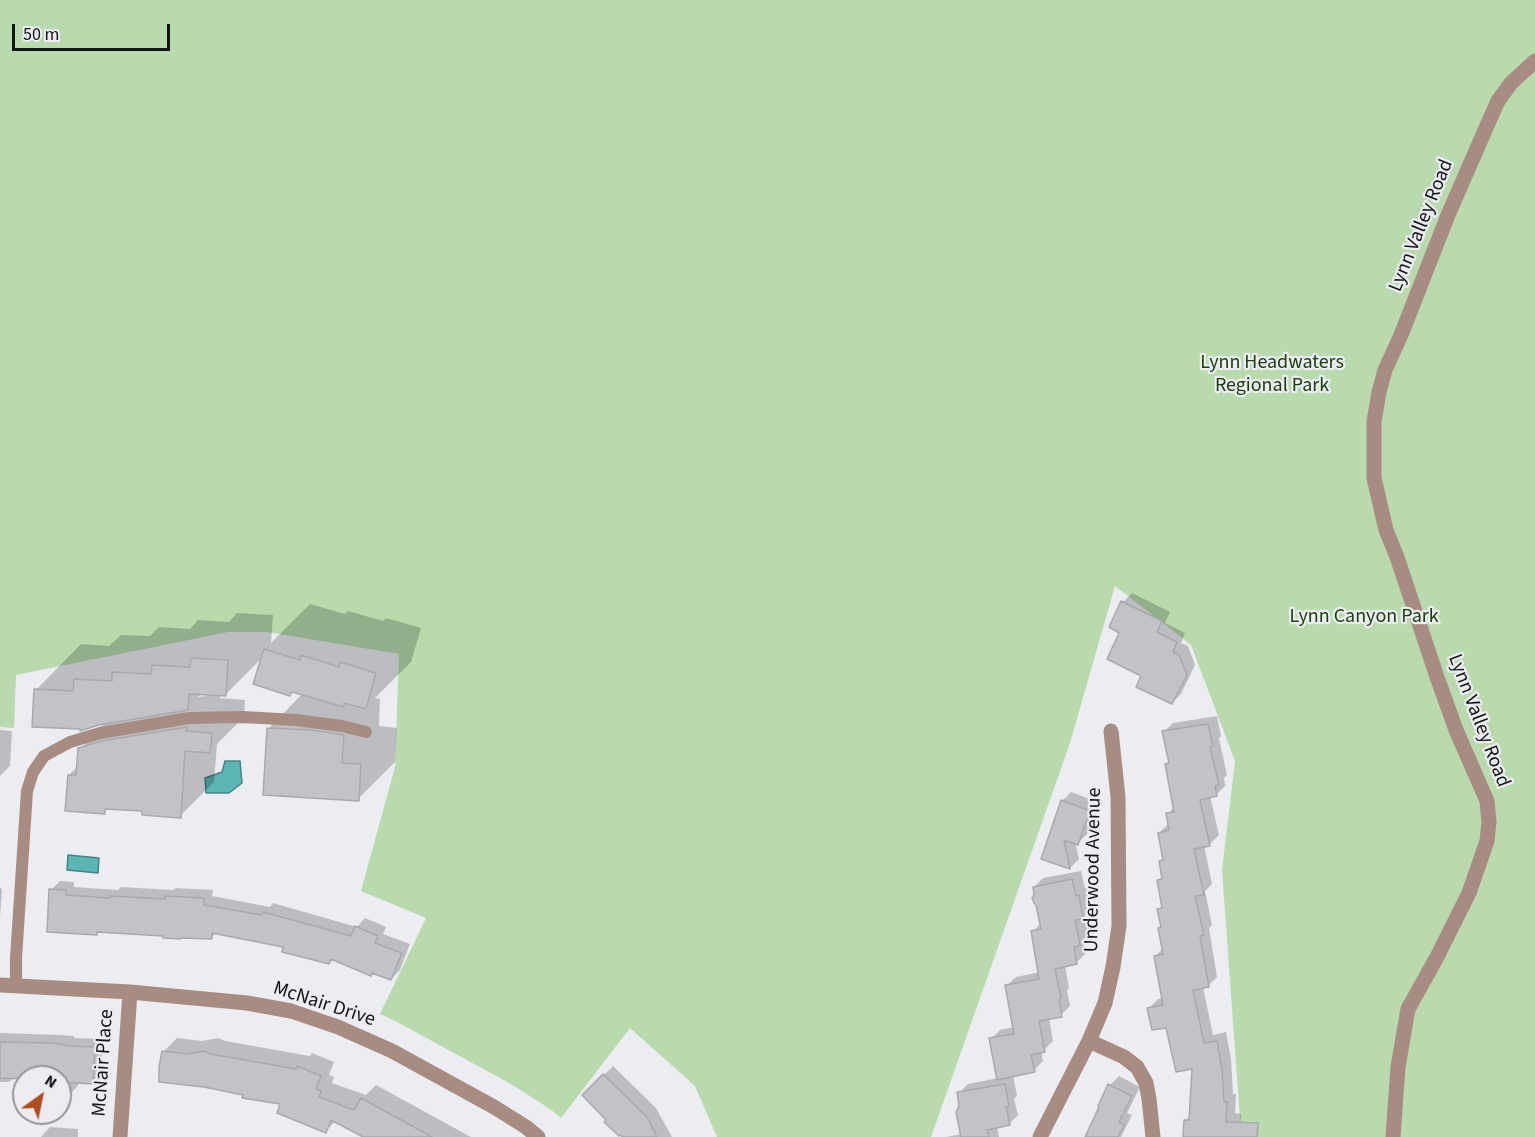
<!DOCTYPE html>
<html>
<head>
<meta charset="utf-8">
<style>
  body { margin:0 }
  #map { position:relative; width:1535px; height:1137px; overflow:hidden; background:#ecedf3; font-family:"Source Sans 3",sans-serif }
  canvas { display:block }
  .north { position:absolute; left:12px; top:1065px; width:60px; height:60px; box-sizing:border-box; background:#ecedf3; border:2px solid #95969b; border-radius:50%; rotate:33deg; font-size:16px; font-weight:700; line-height:24px; text-align:center; color:#131416 }
  .north::after { content:''; display:block; margin:auto; width:21px; height:27px; background:#b04b1c; clip-path:polygon(50% 0,100% 100%,50% 72%,0 100%) }
  .scale { position:absolute; left:12px; top:24px; width:158px; height:27px; box-sizing:border-box; border:3px solid #131416; border-top:0; padding-left:8px; font-size:18px; line-height:21px; white-space:nowrap; color:#131416; -webkit-text-stroke:4px #ecedf3; paint-order:stroke }
</style>
</head>
<body>
<div id="map">
<canvas width="1535" height="1137"></canvas>
<div class="north">N</div>
<div class="scale">50 m</div>
</div>
<script>
const context = document.querySelector('canvas').getContext('2d');
context.lineJoin = 'round';
function paint(path, color) {
  context.fillStyle = color;
  context.fill(path, 'evenodd');
}
function toPath(rows) {
  const path = new Path2D();
  for (const r of rows) {
    path.moveTo(r[0], r[1]);
    for (let i = 2; i < r.length; i += 2) path.lineTo(r[i], r[i + 1]);
  }
  return path;
}
function strokePath(path, color, width, dash) {
  context.strokeStyle = color;
  context.lineWidth = width;
  context.lineCap = dash ? 'butt' : 'round';
  context.setLineDash(dash || []);
  context.stroke(path);
}
function drawText(font, color, halo, rows, align = 'center') {
  context.font = font + ' "Source Sans 3",sans-serif';
  context.lineWidth = 4.5;
  context.setLineDash([]);
  context.textBaseline = 'middle';
  context.strokeStyle = halo;
  context.fillStyle = color;
  for (const [text, x, y, turn = 0] of rows) {
    context.save();
    context.translate(x, y);
    context.rotate((+turn || 0) * Math.PI / 180);
    context.textAlign = isNaN(turn) ? turn : align;
    if (halo) context.strokeText(text, 0, 0);
    context.fillText(text, 0, 0);
    context.restore();
  }
}
const green = toPath([
  [0,0,1535,0,1535,1137,1234,1137,1240,1119,1222,870,1235,761,1191,645,1115,586,1070,743,931,1137,717,1137,695,1086,630,1028,561,1118,550,1109,511,1084,397,1022,380,1014,426,918,361,891,395,767,399,654,267,632,228,632,16,675,14,728,0,727]
]);
const water = toPath([
  [225,761,240,761,242,783,229,793,206,793,205,778,222,772,225,761],
  [68,855,99,858,98,873,67,870,68,855]
]);
const shadow = toPath([
  [1132,593,1170,612,1165,623,1185,633,1181,643,1188,646,1195,665,1181,694,1172,703,1143,675,1121,632,1123,602],
  [310,604,345,614,348,611,383,621,386,618,421,628,411,662,375,698,380,699,379,726,397,728,395,762,358,799,268,729,303,693,262,658,226,694,220,694,220,698,245,700,244,717,217,744,214,782,180,816,144,810,109,808,104,812,69,775,78,766,80,749,106,722,36,690,81,644,109,646,121,635,150,636,159,627,190,629,198,620,229,622,237,613,273,615,271,643],
  [202,693,212,695,198,697],
  [1217,716,1221,736,1219,738,1227,775,1224,778,1225,786,1216,795,1210,796,1219,835,1210,844,1204,845,1212,884,1205,891,1212,925,1209,928,1217,977,1208,986,1203,987,1213,1035,1226,1032,1231,1059,1233,1094,1236,1094,1235,1113,1241,1114,1240,1128,1223,1137,1185,1137,1186,1120,1191,1115,1193,1067,1167,1026,1149,1008,1158,999,1163,998,1155,957,1163,948,1159,928,1162,926,1159,910,1163,905,1158,881,1163,876,1160,862,1164,858,1159,833,1168,824,1168,814,1174,807,1166,764,1170,761,1164,732,1173,723],
  [0,730,12,731,10,766,0,776],
  [1071,792,1098,802,1087,834,1078,843,1075,842,1079,859,1070,868,1043,858,1062,801],
  [1081,871,1085,888,1088,887,1091,908,1085,915,1089,935,1083,941,1085,954,1076,963,1065,965,1069,988,1067,990,1070,1006,1061,1015,1049,1018,1053,1041,1044,1050,1041,1051,1043,1061,1034,1070,1013,1075,1017,1096,1014,1099,1018,1115,1009,1124,997,1126,999,1137,946,1137,962,1134,961,1107,959,1093,968,1084,998,1078,991,1039,1000,1030,1014,1027,1006,986,1016,977,1040,972,1033,932,1041,923,1034,887,1043,878],
  [60,881,74,882,74,887,118,890,121,887,173,890,176,888,213,890,212,896,270,907,273,903,357,927,365,918,386,927,383,934,410,944,400,970,391,979,333,958,329,962,285,946,216,933,211,938,99,931,96,933,51,890],
  [0,888,2,889,0,917],
  [0,1033,60,1035,74,1036,74,1038,103,1039,101,1073,92,1082,78,1081,78,1086,69,1095,60,1094,60,1077,14,1078,9,1082,0,1082],
  [177,1038,202,1041,218,1038,225,1041,310,1056,312,1053,334,1062,329,1075,334,1077,332,1083,366,1095,376,1085,471,1137,367,1137,336,1120,326,1131,282,1103,244,1094,163,1052],
  [613,1066,656,1108,672,1137,622,1137,606,1122,608,1120,584,1095],
  [1119,1076,1140,1087,1127,1113,1132,1115,1121,1137,1086,1137,1110,1085],
  [50,1127,78,1129,78,1137,41,1137]
]);
const building = toPath([
  [1121,601,1162,621,1157,632,1177,642,1173,652,1179,655,1187,675,1172,704,1136,687,1141,676,1107,659,1119,633,1109,627,1121,601],
  [264,649,300,660,301,655,339,667,340,662,376,673,366,709,344,703,344,707,292,692,290,696,253,684,264,649],
  [191,658,228,660,226,696,189,694,188,710,99,725,80,731,80,729,32,727,34,689,73,691,74,679,112,681,112,672,151,674,152,665,190,667,191,658],
  [1208,724,1213,746,1210,747,1219,785,1215,786,1217,796,1200,800,1210,846,1194,849,1204,895,1195,896,1204,935,1200,936,1209,987,1193,990,1204,1043,1217,1041,1222,1069,1224,1102,1227,1102,1226,1122,1258,1123,1257,1137,1183,1137,1184,1120,1189,1120,1192,1069,1176,1072,1166,1028,1152,1030,1147,1008,1163,1005,1154,956,1163,954,1158,928,1161,927,1157,909,1162,908,1157,880,1162,879,1159,861,1163,860,1158,833,1169,830,1166,813,1174,812,1165,764,1169,763,1162,731,1208,724],
  [187,727,186,731,212,733,210,753,185,751,181,818,142,815,142,811,105,809,105,814,65,811,68,775,76,775,78,748,102,741,187,727],
  [267,728,312,730,344,735,342,763,361,764,359,801,263,795,267,728],
  [1061,800,1090,811,1078,845,1064,840,1070,869,1041,859,1061,800],
  [1072,879,1076,896,1079,895,1083,919,1075,920,1080,945,1074,947,1077,964,1055,969,1061,998,1059,999,1062,1017,1039,1021,1045,1052,1031,1055,1035,1072,997,1080,989,1038,1014,1034,1005,985,1039,979,1031,931,1041,929,1036,905,1034,903,1032,898,1034,895,1033,887,1072,879],
  [49,889,66,890,66,895,110,898,110,896,165,899,165,896,204,898,204,905,262,915,263,912,351,936,355,926,378,936,375,943,402,953,391,980,372,973,371,976,331,959,329,964,282,952,283,947,212,933,212,939,181,938,180,939,163,938,163,936,97,932,97,935,47,932,49,889],
  [0,1042,51,1043,66,1045,66,1046,95,1047,93,1084,60,1082,60,1077,24,1077,24,1079,0,1078,0,1042],
  [162,1051,187,1054,204,1051,211,1054,296,1069,297,1066,321,1076,316,1089,321,1091,319,1097,354,1110,361,1098,432,1137,363,1137,331,1120,326,1133,277,1113,280,1104,242,1098,243,1095,204,1087,159,1082,159,1067,162,1051],
  [603,1074,647,1117,657,1137,623,1137,620,1135,619,1136,604,1122,606,1120,582,1095,603,1074],
  [1005,1084,1009,1106,1006,1107,1010,1125,987,1130,989,1137,961,1137,956,1112,959,1106,957,1092,1005,1084],
  [1108,1084,1132,1096,1119,1122,1124,1125,1118,1137,1085,1137,1099,1107,1098,1106,1108,1084]
]);
const lane = toPath([
  [16,986,16,958,27,791,33,772,44,756,70,742,100,733,189,718,243,717,296,720,342,726,366,732]
]);
const street = toPath([
  [0,985,130,992,247,1003,291,1011,338,1027,392,1051,494,1107,526,1127,538,1137],
  [1089,1041,1124,1057,1137,1067,1146,1083,1149,1099,1153,1137],
  [120,1137,130,992],
  [1040,1137,1089,1041,1105,1003,1113,967,1119,926,1118,797,1111,731],
  [1393,1137,1398,1067,1408,1009,1437,957,1469,893,1487,841,1489,822,1487,801,1456,730,1437,677,1397,557,1386,530,1374,478,1374,422,1379,392,1385,370,1401,335,1448,215,1489,121,1498,101,1511,83,1535,61]
]);
const streetNames = [
  ["Lynn Valley Road",1422,226,-68],
  ["Lynn Valley Road",1478,721,69],
  ["Underwood Avenue",1094,870,-89],
  ["McNair Drive",324,1005,18],
  ["McNair Place",104,1063,-86]
];
const parkNames = [
  ["Lynn Headwaters",1272,364],
  ["Regional Park",1272,387],
  ["Lynn Canyon Park",1364,618]
];
paint(green, '#b8daad');
paint(water, '#5cb5b5');
strokePath(water, '#468585', 1.5);
paint(shadow, '#0003');
paint(building, '#c2c3c9');
strokePath(building, '#a7a9af', 1.5);
strokePath(lane, '#a88b81', 12);
strokePath(street, '#a88b81', 15);
drawText('20px', '#131416', '#ecedf3', streetNames);
drawText('20px', '#1a400a', '#ecedf3', parkNames);
</script>
</body>
</html>
